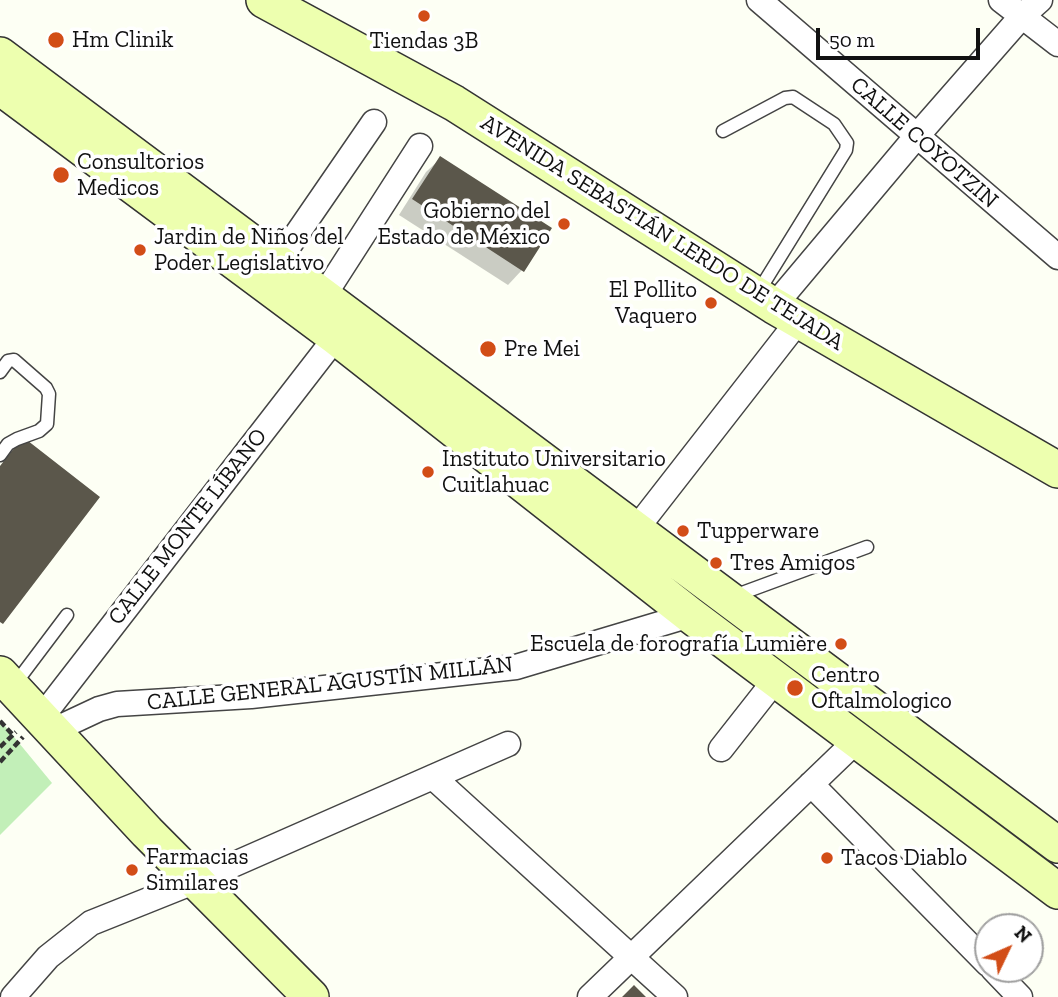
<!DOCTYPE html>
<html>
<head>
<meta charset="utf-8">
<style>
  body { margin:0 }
  #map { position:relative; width:1058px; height:997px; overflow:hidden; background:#fdfff4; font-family:"Zilla Slab",serif }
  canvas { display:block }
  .north { position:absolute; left:974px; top:913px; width:70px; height:70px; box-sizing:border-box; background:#fff; border:2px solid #a0a0a0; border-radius:50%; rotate:46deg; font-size:19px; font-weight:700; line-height:28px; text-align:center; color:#111 }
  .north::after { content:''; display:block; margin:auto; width:24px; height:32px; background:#d24d17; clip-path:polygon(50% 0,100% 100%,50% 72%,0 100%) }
  .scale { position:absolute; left:816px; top:28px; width:164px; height:32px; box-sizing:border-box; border:4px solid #111; border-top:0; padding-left:9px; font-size:21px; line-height:24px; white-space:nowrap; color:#111; -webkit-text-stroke:5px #fff; paint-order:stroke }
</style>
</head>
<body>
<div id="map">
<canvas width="1058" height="997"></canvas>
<div class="north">N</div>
<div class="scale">50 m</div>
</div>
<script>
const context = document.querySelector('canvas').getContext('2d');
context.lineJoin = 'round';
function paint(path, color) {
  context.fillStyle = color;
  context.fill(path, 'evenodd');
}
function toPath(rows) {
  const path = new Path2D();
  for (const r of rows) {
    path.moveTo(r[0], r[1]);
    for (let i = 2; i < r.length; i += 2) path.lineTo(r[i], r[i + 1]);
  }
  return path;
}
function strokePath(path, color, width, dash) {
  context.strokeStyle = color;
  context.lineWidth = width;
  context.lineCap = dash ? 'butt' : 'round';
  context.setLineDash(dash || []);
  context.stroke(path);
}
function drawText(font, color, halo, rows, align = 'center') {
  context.font = font + ' "Zilla Slab",serif';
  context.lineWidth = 7;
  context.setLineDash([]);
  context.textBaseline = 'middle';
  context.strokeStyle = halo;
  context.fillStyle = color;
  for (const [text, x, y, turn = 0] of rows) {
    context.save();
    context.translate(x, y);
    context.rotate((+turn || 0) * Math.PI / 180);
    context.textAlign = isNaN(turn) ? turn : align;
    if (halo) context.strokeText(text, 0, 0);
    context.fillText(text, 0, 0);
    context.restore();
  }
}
const green = toPath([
  [0,720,52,783,0,835]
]);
const shadow = toPath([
  [441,158,522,270,508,285,399,215,426,172]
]);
const building = toPath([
  [440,156,552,228,524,272,412,199],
  [23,437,100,497,3,624,0,622,0,466],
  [634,985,646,997,622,997]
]);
const path = toPath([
  [0,721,12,734],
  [0,747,16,732],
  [0,762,23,737]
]);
const service = toPath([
  [723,131,785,98,793,97,834,124,847,143,846,150,757,294],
  [0,372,8,361,14,360,46,388,49,394,47,424,39,431,17,439,8,444,0,455],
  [734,596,867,547],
  [15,684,67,615]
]);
const minor = toPath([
  [759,0,1058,257],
  [1001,0,1058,44],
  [277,263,374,122],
  [323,297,420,146],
  [774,306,916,137,1022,16,1040,0],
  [626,542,799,320],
  [41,718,336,337],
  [52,731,99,709,117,704,251,696,516,667,690,615],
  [721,749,776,679],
  [433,777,675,997],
  [811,784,988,964],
  [993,969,1020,997],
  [13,997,48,957,91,923,196,881,508,744],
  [590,997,857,740]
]);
const secondary = toPath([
  [264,0,454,103,774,306,1058,470],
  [0,55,1058,845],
  [0,87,336,337,690,615,1058,891],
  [0,674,147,832,311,997]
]);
const markers = [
  [424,16,7,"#d24d17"],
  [56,40,9,"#d24d17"],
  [61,175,9,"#d24d17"],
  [564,224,7,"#d24d17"],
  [140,250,7,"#d24d17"],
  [711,303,7,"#d24d17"],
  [488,349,9,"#d24d17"],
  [428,472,7,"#d24d17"],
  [683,531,7,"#d24d17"],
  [716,563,7,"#d24d17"],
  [841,644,7,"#d24d17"],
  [795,688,9,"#d24d17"],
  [827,858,7,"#d24d17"],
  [132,870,7,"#d24d17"]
];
const poiNames = [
  ["Hm Clinik",72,40],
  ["Tiendas 3B",424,41,"center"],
  ["Consultorios",77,162],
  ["Medicos",77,188],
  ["Gobierno del",550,211,"right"],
  ["Estado de México",550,237,"right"],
  ["Jardin de Niños del",154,237],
  ["Poder Legislativo",154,263],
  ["El Pollito",697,290,"right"],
  ["Vaquero",697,316,"right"],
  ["Pre Mei",504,349],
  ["Instituto Universitario",442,459],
  ["Cuitlahuac",442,485],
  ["Tupperware",697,531],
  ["Tres Amigos",730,563],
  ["Escuela de forografía Lumière",827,644,"right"],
  ["Centro",811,675],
  ["Oftalmologico",811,701],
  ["Farmacias",146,857],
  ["Similares",146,883],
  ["Tacos Diablo",841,858]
];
const streetNames = [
  ["CALLE COYOTZIN",924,143,41],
  ["AVENIDA SEBASTIÁN LERDO DE TEJADA",662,233,32],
  ["CALLE MONTE LÍBANO",188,527,-52],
  ["CALLE GENERAL AGUSTÍN MILLÁN",330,684,-6]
];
paint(green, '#c2efb8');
paint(shadow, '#0003');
paint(building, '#5b574b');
strokePath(service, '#444', 15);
strokePath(minor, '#444', 27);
strokePath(secondary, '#333', 38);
strokePath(path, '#333', 4.5, [7, 3.5]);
strokePath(service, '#fff', 12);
strokePath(minor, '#fff', 24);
strokePath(secondary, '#edffaf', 35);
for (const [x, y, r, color] of markers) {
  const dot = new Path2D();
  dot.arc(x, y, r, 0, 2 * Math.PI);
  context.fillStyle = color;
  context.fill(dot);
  strokePath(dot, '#fff', 2.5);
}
drawText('23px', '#111', '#fff', poiNames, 'left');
drawText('23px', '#111', '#fff', streetNames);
</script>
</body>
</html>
